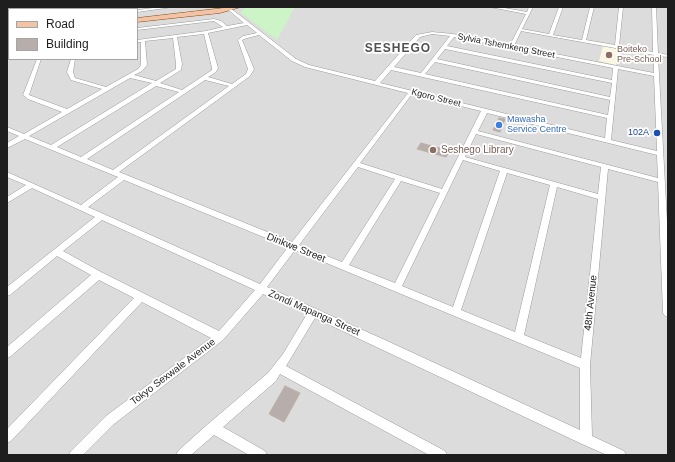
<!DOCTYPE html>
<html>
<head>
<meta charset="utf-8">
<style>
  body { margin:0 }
  #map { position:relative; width:675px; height:462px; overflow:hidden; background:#eeeae6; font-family:Arial,sans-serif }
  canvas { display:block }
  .frame { position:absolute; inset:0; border:8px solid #1e1e1e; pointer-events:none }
  .legend { position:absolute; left:8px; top:8px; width:130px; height:52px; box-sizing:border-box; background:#fff; border:1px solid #a5a5a5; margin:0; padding:5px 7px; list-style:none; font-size:12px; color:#1e1e1e }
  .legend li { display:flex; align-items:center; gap:8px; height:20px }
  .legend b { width:20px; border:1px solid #a5a5a5 }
</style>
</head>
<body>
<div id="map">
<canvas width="675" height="462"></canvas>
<div class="frame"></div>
<ul class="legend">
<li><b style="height:5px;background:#f3c3a6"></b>Road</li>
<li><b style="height:11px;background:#b7aeab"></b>Building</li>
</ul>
</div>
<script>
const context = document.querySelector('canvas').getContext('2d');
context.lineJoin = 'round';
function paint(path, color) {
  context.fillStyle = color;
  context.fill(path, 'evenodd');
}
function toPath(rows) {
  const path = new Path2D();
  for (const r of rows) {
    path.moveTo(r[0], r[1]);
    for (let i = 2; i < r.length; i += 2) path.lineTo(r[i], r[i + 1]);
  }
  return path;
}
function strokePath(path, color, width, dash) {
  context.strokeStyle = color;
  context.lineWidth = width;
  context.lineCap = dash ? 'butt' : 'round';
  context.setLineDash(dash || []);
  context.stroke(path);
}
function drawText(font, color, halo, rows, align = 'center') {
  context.font = font + ' Arial,sans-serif';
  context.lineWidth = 3.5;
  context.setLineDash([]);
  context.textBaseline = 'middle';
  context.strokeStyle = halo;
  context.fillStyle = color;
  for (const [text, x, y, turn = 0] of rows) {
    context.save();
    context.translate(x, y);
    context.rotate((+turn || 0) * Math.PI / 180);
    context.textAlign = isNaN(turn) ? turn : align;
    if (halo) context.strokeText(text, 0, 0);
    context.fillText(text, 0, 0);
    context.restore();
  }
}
const residential = toPath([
  [7,7,668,7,668,455,7,455],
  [9,9,137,9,137,59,9,59]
]);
const education = toPath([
  [7,7,121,7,121,9,9,9,9,32,7,32],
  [603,46,619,49,616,65,599,61]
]);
const park = toPath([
  [246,7,295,7,277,40,240,12]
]);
const building = toPath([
  [499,118,505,119,500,132,493,130,499,118],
  [421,143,450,151,446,157,417,149,421,143],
  [285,386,300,393,284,422,269,414,285,386]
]);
const minor = toPath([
  [124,7,128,7,128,9,124,9,124,7],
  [161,7,173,7,137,12,137,10,161,7],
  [225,7,229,7,296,59,309,65,375,81,416,35,432,32,453,34,510,45,526,14,490,7,499,7,527,12,529,7,533,7,522,29,549,34,559,7,563,7,553,35,582,40,590,7,594,7,586,40,615,45,619,7,623,7,619,46,653,52,652,7,656,7,658,53,668,55,668,57,658,56,668,240,668,317,665,316,663,313,658,182,608,169,590,365,592,436,624,451,626,455,607,455,582,444,315,318,286,366,445,451,447,455,429,455,280,374,276,381,223,427,265,451,267,455,249,455,214,435,191,455,176,455,178,451,208,424,268,373,283,354,307,314,263,294,223,340,114,424,83,455,69,455,71,451,106,416,211,338,142,302,11,441,7,443,7,429,134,298,99,280,11,356,7,358,7,347,91,275,57,256,10,295,7,296,7,287,95,217,32,188,7,203,7,197,26,185,7,177,7,172,81,205,118,177,25,139,7,148,7,143,19,136,7,131,7,127,24,134,62,112,28,99,23,95,37,59,41,59,29,95,67,109,102,89,71,80,67,72,71,59,75,59,73,72,75,78,106,87,138,69,141,65,141,42,137,42,137,40,206,31,223,27,214,21,137,30,137,28,214,19,221,21,227,26,244,23,225,7],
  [247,25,257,33,243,36,238,40,248,69,246,74,232,84,208,77,216,72,218,68,208,33,247,25],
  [521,31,654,55,654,73,514,46,521,31],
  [204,34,212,68,212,70,182,90,160,83,181,70,182,64,177,37,204,34],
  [432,34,450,36,421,73,394,67,420,37,432,34],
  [259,35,292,61,305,67,408,93,292,242,119,172,250,76,254,69,242,40,247,38,259,35],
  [454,37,613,68,612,80,447,46,454,37],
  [173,38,176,64,176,69,156,81,134,75,142,71,147,65,145,41,173,38],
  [445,49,612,83,610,97,437,59,445,49],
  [435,62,610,100,608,115,425,74,435,62],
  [618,69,654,76,657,151,611,140,618,69],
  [391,70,607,118,605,138,380,83,391,70],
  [130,78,152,83,51,145,29,136,130,78],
  [205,80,229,86,113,170,87,159,205,80],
  [156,86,179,92,81,157,57,147,156,86],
  [412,94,481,111,442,189,360,163,412,94],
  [487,113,657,155,658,178,478,131,487,113],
  [476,134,601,167,598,194,465,157,476,134],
  [463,160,500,171,453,307,402,286,463,160],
  [358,167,395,179,342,262,299,245,358,167],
  [507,173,550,185,515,332,461,310,507,173],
  [124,180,288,247,260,284,88,207,124,180],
  [401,181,440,193,395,283,349,265,401,181],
  [557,187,598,199,581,358,524,335,557,187],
  [102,220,255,290,219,331,101,272,63,251,102,220],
  [295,250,580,368,580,430,385,340,267,287,295,250],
  [7,49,9,49,9,55,7,55,7,49]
]);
const major = toPath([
  [232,7,241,7,220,13,137,22,137,18,232,7],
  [9,33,9,37,7,38,7,34,9,33]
]);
const markers = [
  [609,55,4,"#8d6e63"],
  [499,125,4,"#3f7fe0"],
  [657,133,4,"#1a4fb4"],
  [433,150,4,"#8d6e63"]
];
const farStreetnames = [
  ["Sylvia Tshemkeng Street",506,46,11],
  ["Kgoro Street",436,98,14]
];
const farEducationnames = [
  ["Boiteko",617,50],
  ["Pre-School",617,60]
];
const farShopnames = [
  ["Mawasha",507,120],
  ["Service Centre",507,130]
];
const farTransitnames = [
  ["102A",649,133]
];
const educationNames = [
  ["Seshego Library",441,150]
];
const streetNames = [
  ["Dinkwe Street",296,248,22],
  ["48th Avenue",591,303,-84],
  ["Zondi Mapanga Street",314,313,24],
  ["Tokyo Sexwale Avenue",173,372,-37]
];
const farDistrictnames = [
  ["SESHEGO",398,49]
];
paint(residential, '#dcdcdc');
paint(education, '#fcf7e1');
paint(park, '#ccf4c7');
paint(building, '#b7aeab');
strokePath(building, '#bfafa9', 1);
strokePath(minor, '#9b9b9b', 1);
strokePath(major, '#8b4a0e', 1);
paint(minor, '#fff');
paint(major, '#f3c3a6');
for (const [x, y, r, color] of markers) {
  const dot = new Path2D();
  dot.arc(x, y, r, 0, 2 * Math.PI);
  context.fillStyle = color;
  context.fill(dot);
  strokePath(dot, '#fff', 1.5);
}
drawText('9px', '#1e1e1e', '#fff', farStreetnames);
drawText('9px', '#785e54', '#fff', farEducationnames, 'left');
drawText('9px', '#366cbe', '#fff', farShopnames, 'left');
drawText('9px', '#164399', '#fff', farTransitnames, 'right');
drawText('10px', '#785e54', '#fff', educationNames, 'left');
drawText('10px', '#1e1e1e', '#fff', streetNames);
context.letterSpacing = '1px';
drawText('bold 12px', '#515151', '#fff', farDistrictnames);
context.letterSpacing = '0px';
</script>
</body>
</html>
